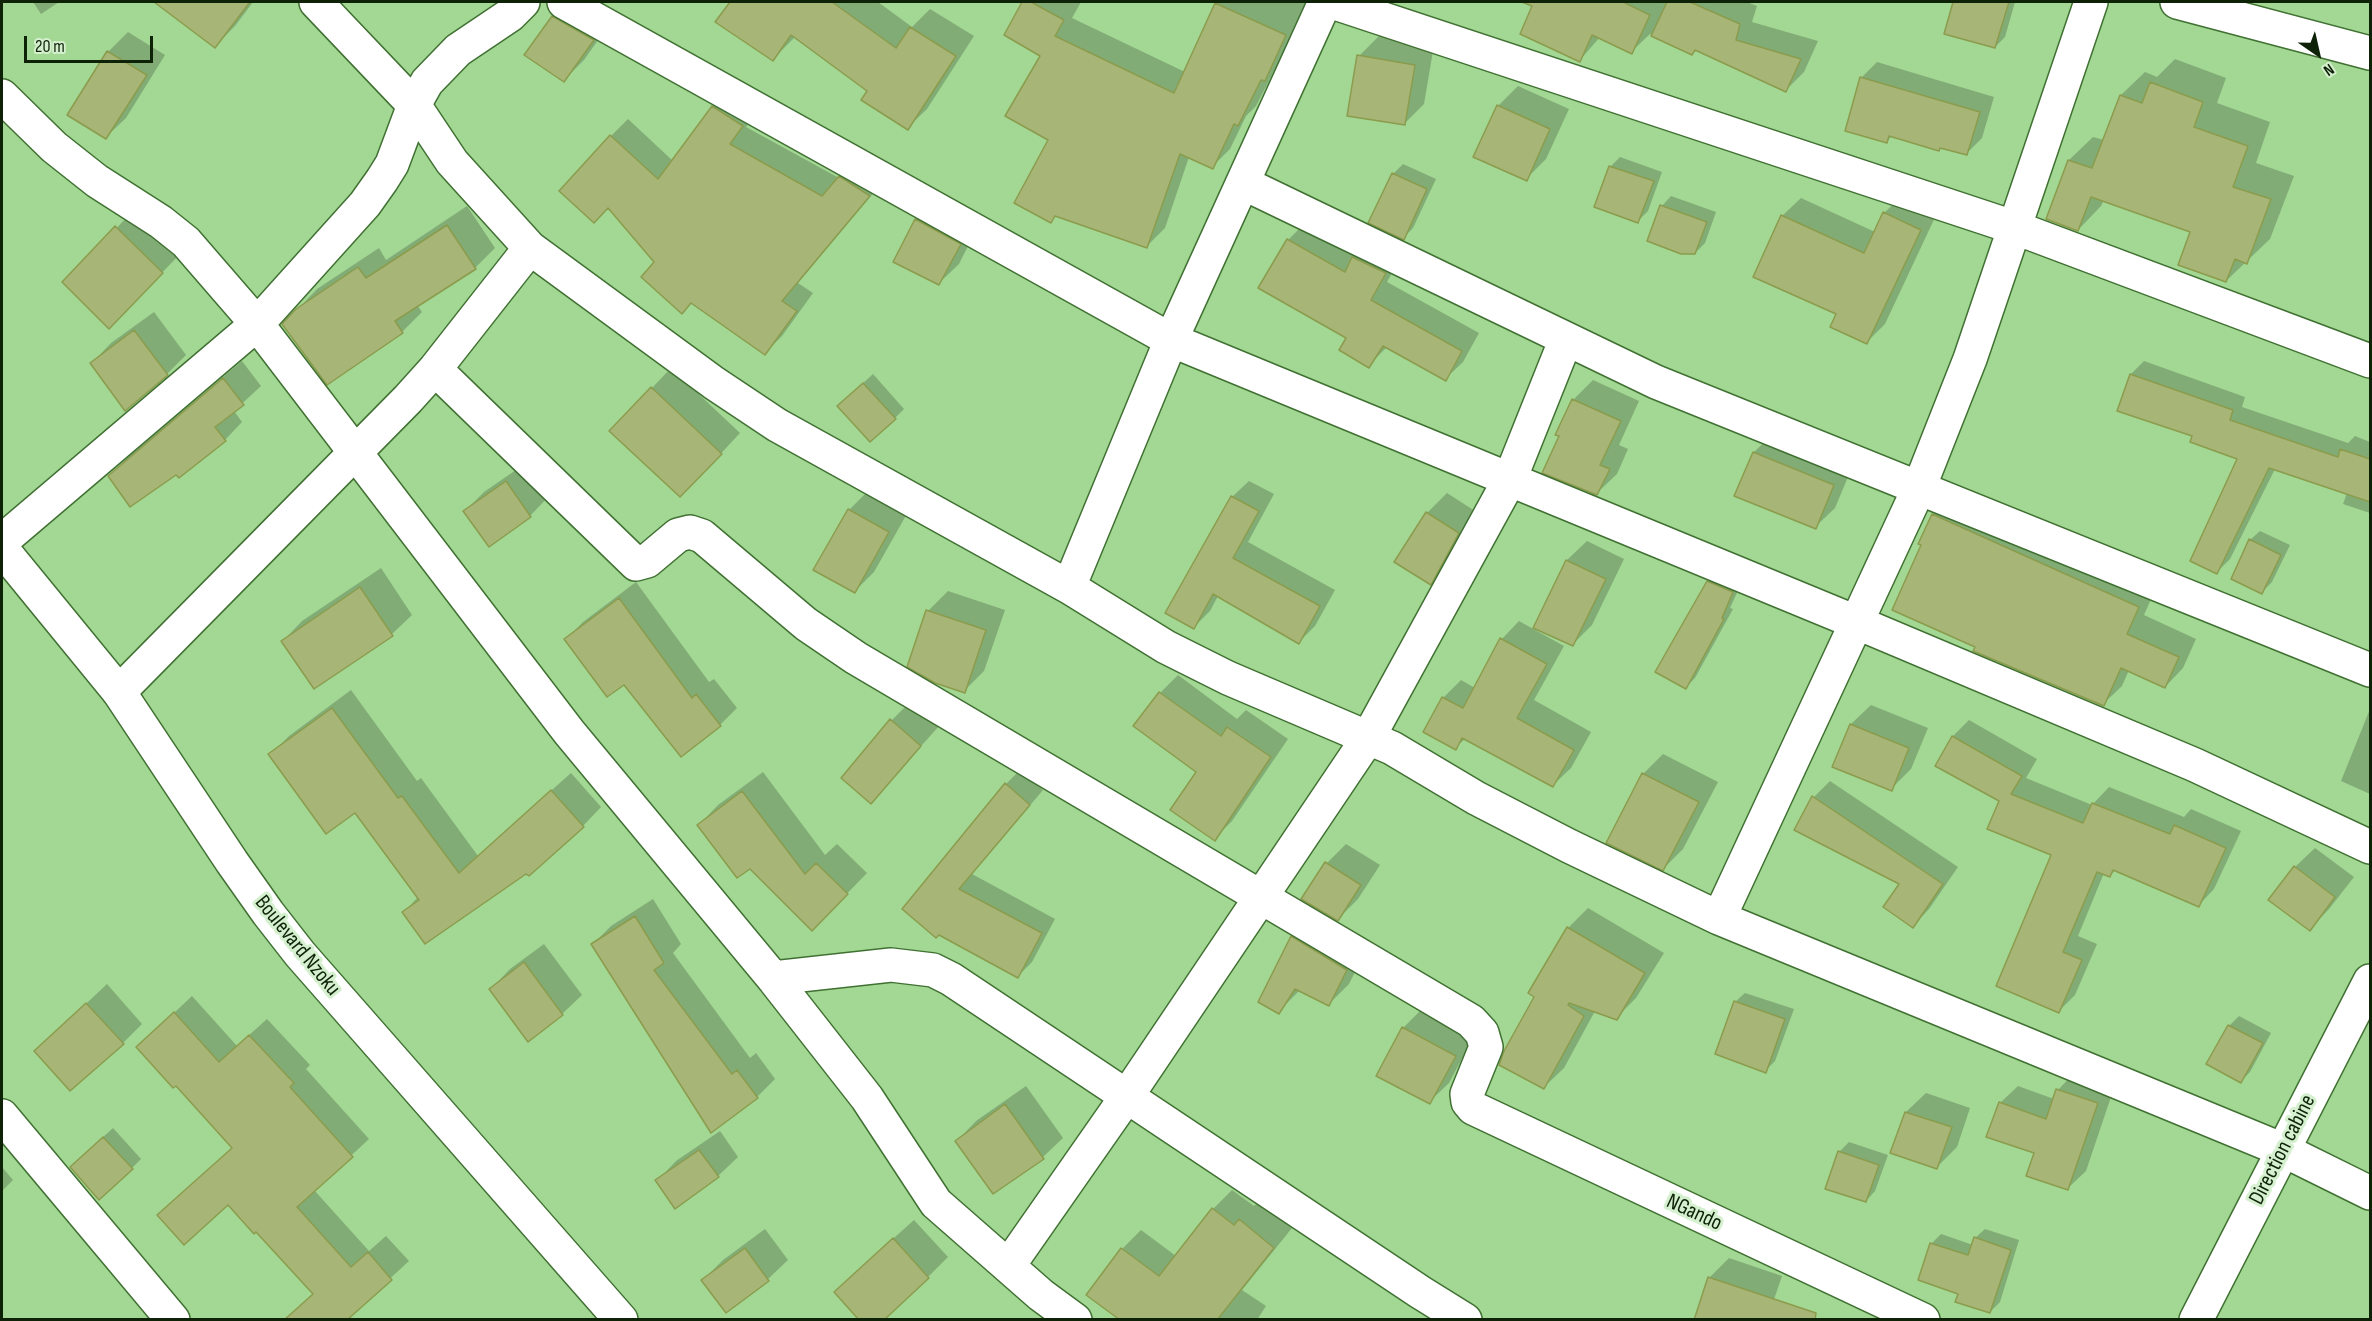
<!DOCTYPE html>
<html>
<head>
<meta charset="utf-8">
<style>
  body { margin:0 }
  #map { position:relative; width:2372px; height:1321px; overflow:hidden; background:#a2d794; font-family:"Sofia Sans Condensed",sans-serif }
  canvas { display:block }
  .frame { position:absolute; inset:0; border:3px solid #0e2208; pointer-events:none }
  .north { position:absolute; left:2288px; top:24px; width:60px; height:60px; -webkit-text-stroke:4px #d5f0ce; paint-order:stroke; rotate:146deg; font-size:16px; font-weight:700; line-height:24px; text-align:center; color:#0e2208 }
  .north::after { content:''; display:block; margin:auto; width:21px; height:27px; background:#0e2208; clip-path:polygon(50% 0,100% 100%,50% 72%,0 100%) }
  .scale { position:absolute; left:24px; top:36px; width:129px; height:27px; box-sizing:border-box; border:3px solid #0e2208; border-top:0; padding-left:8px; font-size:18px; line-height:21px; white-space:nowrap; color:#0e2208; -webkit-text-stroke:4px #d5f0ce; paint-order:stroke }
</style>
</head>
<body>
<div id="map">
<canvas width="2372" height="1321"></canvas>
<div class="frame"></div>
<div class="north">N</div>
<div class="scale">20 m</div>
</div>
<script>
const context = document.querySelector('canvas').getContext('2d');
context.lineJoin = 'round';
function paint(path, color) {
  context.fillStyle = color;
  context.fill(path, 'evenodd');
}
function toPath(rows) {
  const path = new Path2D();
  for (const r of rows) {
    path.moveTo(r[0], r[1]);
    for (let i = 2; i < r.length; i += 2) path.lineTo(r[i], r[i + 1]);
  }
  return path;
}
function strokePath(path, color, width, dash) {
  context.strokeStyle = color;
  context.lineWidth = width;
  context.lineCap = dash ? 'butt' : 'round';
  context.setLineDash(dash || []);
  context.stroke(path);
}
function drawText(font, color, halo, rows, align = 'center') {
  context.font = font + ' "Sofia Sans Condensed",sans-serif';
  context.lineWidth = 6;
  context.setLineDash([]);
  context.textBaseline = 'middle';
  context.strokeStyle = halo;
  context.fillStyle = color;
  for (const [text, x, y, turn = 0] of rows) {
    context.save();
    context.translate(x, y);
    context.rotate((+turn || 0) * Math.PI / 180);
    context.textAlign = isNaN(turn) ? turn : align;
    if (halo) context.strokeText(text, 0, 0);
    context.fillText(text, 0, 0);
    context.restore();
  }
}
const shadow = toPath([
  [33,2,59,2,41,14],
  [156,2,253,2,235,26,215,46],
  [569,2,612,20,584,60,564,80,553,17],
  [731,2,878,2,912,27,930,9,974,36,927,109,907,128,869,91,795,37,773,59,718,22],
  [1024,2,1081,2,1072,18,1185,72,1217,2,1310,2,1283,61,1274,71,1256,106,1246,116,1230,149,1212,167,1189,157,1165,228,1147,246,1057,215,1051,221,1050,140,1042,55,1006,34],
  [1522,2,1747,2,1757,6,1752,22,1818,41,1804,72,1786,90,1697,49,1692,53,1650,34,1631,52,1600,37,1580,60,1534,6],
  [1955,2,2015,2,2005,37,1995,47,1946,33],
  [128,32,165,55,126,118,106,137,108,52],
  [1379,36,1434,45,1424,104,1404,124,1359,56],
  [2175,59,2226,78,2217,103,2270,122,2256,163,2294,176,2270,239,2226,281,2192,231,2104,200,2101,206,2078,230,2048,219,2069,160,2093,137,2104,140,2121,95,2145,72,2157,77],
  [1877,62,1994,97,1982,138,1967,153,1941,147,1939,149,1892,136,1887,141,1847,130,1862,77],
  [1518,86,1569,109,1546,159,1526,179,1498,106],
  [725,96,754,116,746,127,839,178,857,160,886,178,798,283,813,293,782,336,765,353,656,262,611,136,628,119,673,161,708,113],
  [1620,157,1662,172,1648,211,1638,221,1596,206,1611,166],
  [1403,164,1436,179,1413,228,1403,238,1393,174],
  [1903,195,1938,211,1885,324,1867,342,1838,314,1782,216,1801,198,1875,232,1884,213],
  [1671,196,1716,212,1705,243,1695,253,1662,206],
  [936,200,979,224,959,264,939,283,916,220],
  [467,206,495,248,475,268,417,305,422,312,402,332,297,310,317,289,379,248,386,260],
  [136,208,182,252,129,307,64,282],
  [1305,223,1402,255,1387,282,1479,333,1463,362,1445,379,1387,347,1368,366,1288,240],
  [154,312,186,355,167,374,92,363,111,343],
  [242,361,261,386,234,411,242,422,225,440,110,476,127,458],
  [2144,361,2245,397,2242,407,2348,443,2355,436,2370,442,2370,513,2343,504,2347,493,2275,469,2230,559,2217,572,2239,458,2194,435,2131,374],
  [671,368,740,433,700,476,652,388],
  [873,374,904,409,895,418,849,396],
  [1593,380,1639,401,1619,445,1628,449,1617,474,1597,493,1561,436,1573,400],
  [1774,433,1853,465,1835,508,1815,527,1754,452],
  [526,463,549,496,530,516,465,511,484,492],
  [1249,481,1274,494,1248,542,1335,590,1315,626,1299,642,1218,596,1210,611,1194,627,1167,613,1232,497],
  [869,490,908,512,874,572,854,592,849,510],
  [1447,493,1478,513,1450,563,1430,583,1427,513],
  [1952,496,2156,588,2144,615,2196,639,2183,668,2165,687,2129,670,2122,686,2103,704,1977,646,1920,544,1933,514],
  [2260,531,2290,545,2272,582,2262,592,2250,540],
  [1587,541,1624,559,1592,625,1572,645,1535,627,1567,560],
  [381,568,412,615,392,634,314,687,283,641,302,621],
  [1718,572,1742,582,1730,608,1733,609,1695,678,1686,687,1709,582],
  [636,582,709,682,714,679,737,708,720,725,624,683,566,639,583,622],
  [948,591,1005,610,984,671,964,691,928,611],
  [1519,621,1564,646,1534,700,1591,732,1571,768,1553,785,1466,738,1455,748,1425,732,1443,698,1461,680,1475,688,1502,639],
  [1178,675,1237,719,1246,710,1288,739,1232,821,1214,839,1198,772,1135,726,1160,693],
  [351,690,417,781,421,778,478,856,571,773,601,807,583,826,527,872,404,912,418,897,355,811,270,755,289,736],
  [911,701,940,725,871,802,892,720],
  [1871,705,1928,728,1911,769,1891,789,1834,766,1851,724],
  [2370,709,2370,794,2341,781],
  [1969,720,2037,759,2026,778,2092,805,2109,787,2184,817,2191,809,2241,831,2214,889,2198,906,2116,869,2110,876,2104,873,2078,936,2097,944,2075,995,2059,1011,2053,855,2001,801,1937,765,1953,736],
  [1663,754,1718,782,1683,849,1663,869,1643,774],
  [1020,770,1043,790,972,874,1055,919,1032,962,1018,976,939,933,1006,784],
  [763,772,825,855,837,844,867,873,832,909,750,867,699,825,718,805],
  [1830,781,1958,867,1929,909,1913,926,1901,884,1796,829,1814,797],
  [1346,844,1380,865,1358,899,1338,919,1327,863],
  [2315,848,2354,877,2329,909,2310,929,2295,867],
  [653,899,681,944,673,953,750,1058,756,1053,775,1079,757,1097,712,1131,593,944,611,926],
  [1588,908,1664,953,1636,998,1616,1018,1595,1011,1564,1068,1544,1087,1536,996,1568,928],
  [1312,918,1366,950,1349,984,1329,1004,1300,990,1278,1012,1292,937],
  [544,944,582,995,562,1014,491,989,510,969],
  [107,984,142,1024,123,1043,36,1051],
  [1745,993,1794,1009,1775,1061,1765,1071,1735,1002],
  [192,996,237,1046,267,1019,310,1065,306,1069,369,1139,314,1190,369,1251,386,1236,409,1261,345,1320,314,1293,233,1147,176,1084,138,1047],
  [1423,1008,1474,1036,1449,1083,1429,1102,1403,1028],
  [2239,1016,2271,1033,2250,1072,2240,1082,2229,1026],
  [2075,1072,2115,1085,2086,1171,2068,1188,2036,1152,2000,1103,2018,1086,2054,1099,2058,1090],
  [1026,1086,1063,1138,1043,1157,957,1141,976,1121],
  [1926,1093,1970,1108,1957,1147,1937,1167,1906,1112],
  [113,1128,141,1159,132,1168,81,1157],
  [720,1131,738,1157,718,1176,657,1181,676,1161],
  [1849,1142,1888,1155,1875,1191,1866,1201,1839,1152],
  [2,1167,13,1180,2,1191],
  [1232,1190,1254,1206,1259,1201,1292,1228,1242,1290,1266,1306,1257,1320,1122,1320,1088,1294,1122,1249,1141,1230,1176,1256,1213,1209],
  [914,1220,948,1257,928,1277,856,1272],
  [765,1229,788,1260,768,1279,726,1311,703,1280,723,1260],
  [1985,1229,2019,1240,2000,1302,1990,1312,1959,1293,1931,1244,1941,1234,1973,1245,1975,1238],
  [1729,1258,1782,1276,1767,1320,1709,1278]
]);
const building = toPath([
  [154,2,250,2,215,48,154,2],
  [730,2,832,2,896,48,910,27,956,56,908,130,861,100,867,91,791,35,773,61,715,22,730,2],
  [1022,2,1031,2,1064,20,1055,36,1174,93,1215,3,1286,35,1265,81,1261,80,1238,126,1234,124,1213,169,1180,154,1147,248,1055,216,1051,223,1014,203,1048,140,1005,116,1040,56,1004,35,1022,2],
  [1522,2,1623,2,1650,15,1632,54,1592,35,1580,62,1520,34,1532,6,1522,2],
  [1667,2,1690,2,1740,24,1736,40,1801,59,1786,92,1695,50,1692,55,1651,36,1667,2],
  [1953,2,2009,2,1995,48,1944,34,1953,2],
  [552,16,594,40,564,82,524,55,552,16],
  [107,51,147,75,106,139,67,115,107,51],
  [1357,55,1415,65,1405,125,1347,116,1357,55],
  [1860,77,1980,112,1967,155,1940,148,1939,151,1889,136,1887,143,1845,131,1860,77],
  [2150,82,2203,102,2194,127,2248,146,2233,187,2271,199,2247,264,2235,259,2226,282,2178,265,2190,232,2091,197,2078,231,2046,219,2068,160,2092,168,2120,95,2142,103,2150,82],
  [1497,105,1550,129,1527,181,1473,157,1497,105],
  [712,106,743,126,730,144,822,196,839,176,870,196,782,301,797,311,765,355,691,303,682,314,641,277,654,262,608,208,594,223,559,191,610,135,658,179,712,106],
  [1609,166,1654,181,1638,223,1594,207,1609,166],
  [1392,173,1427,189,1404,240,1368,223,1392,173],
  [1660,205,1707,222,1695,254,1681,254,1647,241,1660,205],
  [1883,212,1921,230,1867,344,1830,327,1836,314,1753,277,1781,215,1864,253,1883,212],
  [915,219,961,244,939,285,893,262,915,219],
  [447,225,476,269,395,321,403,333,327,385,282,324,296,309,358,267,366,278,447,225],
  [115,226,163,273,109,329,62,282,115,226],
  [1287,239,1345,272,1352,257,1386,273,1371,300,1462,351,1446,381,1383,346,1369,368,1339,350,1346,338,1258,288,1287,239],
  [134,330,168,375,125,411,90,363,134,330],
  [2130,374,2233,410,2230,420,2338,457,2340,449,2370,459,2370,502,2269,468,2217,574,2190,561,2237,459,2190,442,2192,436,2117,411,2130,374],
  [223,378,244,405,215,427,226,441,179,478,176,475,130,507,108,476,223,378],
  [863,383,896,419,870,442,837,406,863,383],
  [651,387,722,454,680,497,609,431,651,387],
  [1572,399,1621,421,1600,465,1610,469,1597,495,1542,473,1559,436,1555,435,1572,399],
  [1753,452,1834,485,1816,529,1734,496,1753,452],
  [506,481,531,517,489,547,463,511,506,481],
  [1231,496,1259,511,1233,558,1320,606,1299,644,1213,594,1194,629,1165,613,1231,496],
  [848,509,889,532,855,593,813,570,848,509],
  [1426,512,1459,533,1431,585,1394,562,1426,512],
  [1932,514,2139,607,2127,634,2179,657,2165,688,2121,668,2104,706,1973,651,1975,647,1892,610,1921,545,1918,544,1932,514],
  [2249,539,2281,555,2262,594,2231,579,2249,539],
  [1566,560,1606,579,1573,646,1533,628,1566,560],
  [1707,581,1733,592,1722,618,1724,619,1686,689,1655,672,1707,581],
  [360,587,393,636,314,689,281,641,360,587],
  [619,598,692,698,696,694,721,726,681,757,624,685,607,697,564,639,619,598],
  [926,610,986,630,965,693,935,683,907,667,926,610],
  [1500,638,1547,664,1517,718,1574,750,1553,787,1462,738,1456,750,1423,732,1442,697,1463,708,1500,638],
  [1159,692,1221,736,1227,727,1271,757,1215,841,1170,810,1196,772,1133,726,1159,692],
  [332,708,398,798,402,796,459,873,551,790,584,827,529,876,526,874,425,944,402,912,419,900,355,813,326,834,268,754,332,708],
  [890,719,921,746,871,804,841,778,890,719],
  [1850,724,1909,748,1892,791,1832,767,1850,724],
  [1952,736,2022,776,2011,794,2083,823,2092,803,2170,834,2174,825,2226,848,2199,907,2113,870,2110,877,2097,872,2063,952,2082,960,2059,1013,1996,986,2051,855,1987,829,1999,801,1935,766,1952,736],
  [1642,773,1699,802,1663,871,1606,843,1642,773],
  [1005,783,1030,805,959,889,1042,933,1018,978,939,935,936,938,902,909,1005,783],
  [742,791,805,874,816,863,848,894,812,931,750,869,737,878,697,825,742,791],
  [1812,796,1943,884,1913,928,1883,907,1899,884,1794,830,1812,796],
  [1325,862,1361,885,1338,921,1301,899,1325,862],
  [2294,866,2335,897,2310,931,2268,900,2294,866],
  [635,916,664,963,654,970,732,1074,737,1070,758,1098,711,1133,591,944,635,916],
  [1567,927,1645,973,1617,1020,1569,1003,1568,1005,1584,1016,1544,1089,1499,1065,1504,1051,1534,997,1528,993,1567,927],
  [1291,936,1347,970,1329,1006,1295,989,1279,1014,1258,1002,1291,936],
  [524,962,563,1015,528,1042,489,989,524,962],
  [1734,1001,1785,1019,1766,1073,1715,1054,1734,1001],
  [86,1003,124,1044,70,1091,34,1051,86,1003],
  [174,1012,219,1062,249,1035,294,1083,290,1087,353,1157,297,1207,351,1267,368,1252,392,1280,347,1320,284,1320,313,1294,256,1232,254,1234,228,1205,184,1245,157,1215,232,1148,176,1086,173,1088,136,1047,174,1012],
  [2228,1025,2263,1043,2241,1083,2206,1064,2228,1025],
  [1402,1027,1456,1056,1430,1104,1376,1076,1402,1027],
  [2056,1089,2098,1103,2068,1190,2026,1176,2034,1153,1986,1137,1999,1102,2046,1119,2056,1089],
  [1005,1104,1044,1159,993,1194,955,1141,1005,1104],
  [1905,1112,1952,1127,1937,1169,1890,1153,1905,1112],
  [103,1137,133,1169,99,1200,70,1167,103,1137],
  [699,1150,719,1177,675,1209,655,1180,699,1150],
  [1838,1151,1879,1165,1866,1202,1825,1189,1838,1151],
  [1212,1208,1234,1225,1239,1219,1274,1248,1217,1320,1120,1320,1086,1295,1121,1248,1159,1276,1212,1208],
  [1974,1237,2011,1250,1990,1313,1955,1302,1958,1294,1918,1280,1930,1243,1968,1255,1974,1237],
  [893,1238,929,1278,884,1320,859,1320,834,1292,893,1238],
  [745,1248,769,1281,726,1313,701,1280,745,1248],
  [1708,1277,1816,1313,1815,1320,1694,1320,1708,1277]
]);
const minor = toPath([
  [316,2,414,105,452,162,530,248,714,383,777,425,1069,587,1166,647,1228,678,1392,748,1476,798,1569,846,1719,918,2283,1150,2370,1193],
  [564,2,1171,340,1858,623,2195,765,2370,847],
  [1332,2,2016,228,2370,361],
  [2177,2,2370,53],
  [2,96,54,147,97,181,161,222,186,242,257,324,569,732,773,978,867,1098,936,1203,1041,1295,1075,1320],
  [1243,183,1656,382,2370,670],
  [435,369,636,564,647,561,678,535,690,532,702,536,806,624,856,658,1471,1021,1482,1033,1486,1047,1467,1094,1468,1102,1473,1108,1923,1320],
  [2,541,257,324,365,204,382,180,392,164,414,105,427,82,458,50,510,15,523,2],
  [1069,587,1171,340,1325,2],
  [119,692,408,399,435,369,530,248],
  [1719,918,1919,488,1970,359,2091,2],
  [773,978,891,965,933,970,951,979,1420,1292,1465,1320],
  [2,1116,173,1320],
  [1009,1265,1127,1096,1368,738,1510,479,1566,339],
  [2196,1320,2370,981]
]);
const tertiary = toPath([
  [2,549,119,692,232,862,268,913,300,954,621,1320]
]);
const streetNames = [
  ["Boulevard Nzoku",297,946,51],
  ["Direction cabine",2283,1150,-63],
  ["NGando",1694,1213,25]
];
paint(shadow, '#0003');
paint(building, '#a7b577');
strokePath(building, '#8b9c4c', 1.5);
strokePath(minor, '#407132', 36);
strokePath(tertiary, '#407132', 36);
strokePath(minor, '#fff', 33);
strokePath(tertiary, '#fff', 33);
drawText('22px', '#0e2208', '#d5f0ce', streetNames);
</script>
</body>
</html>
